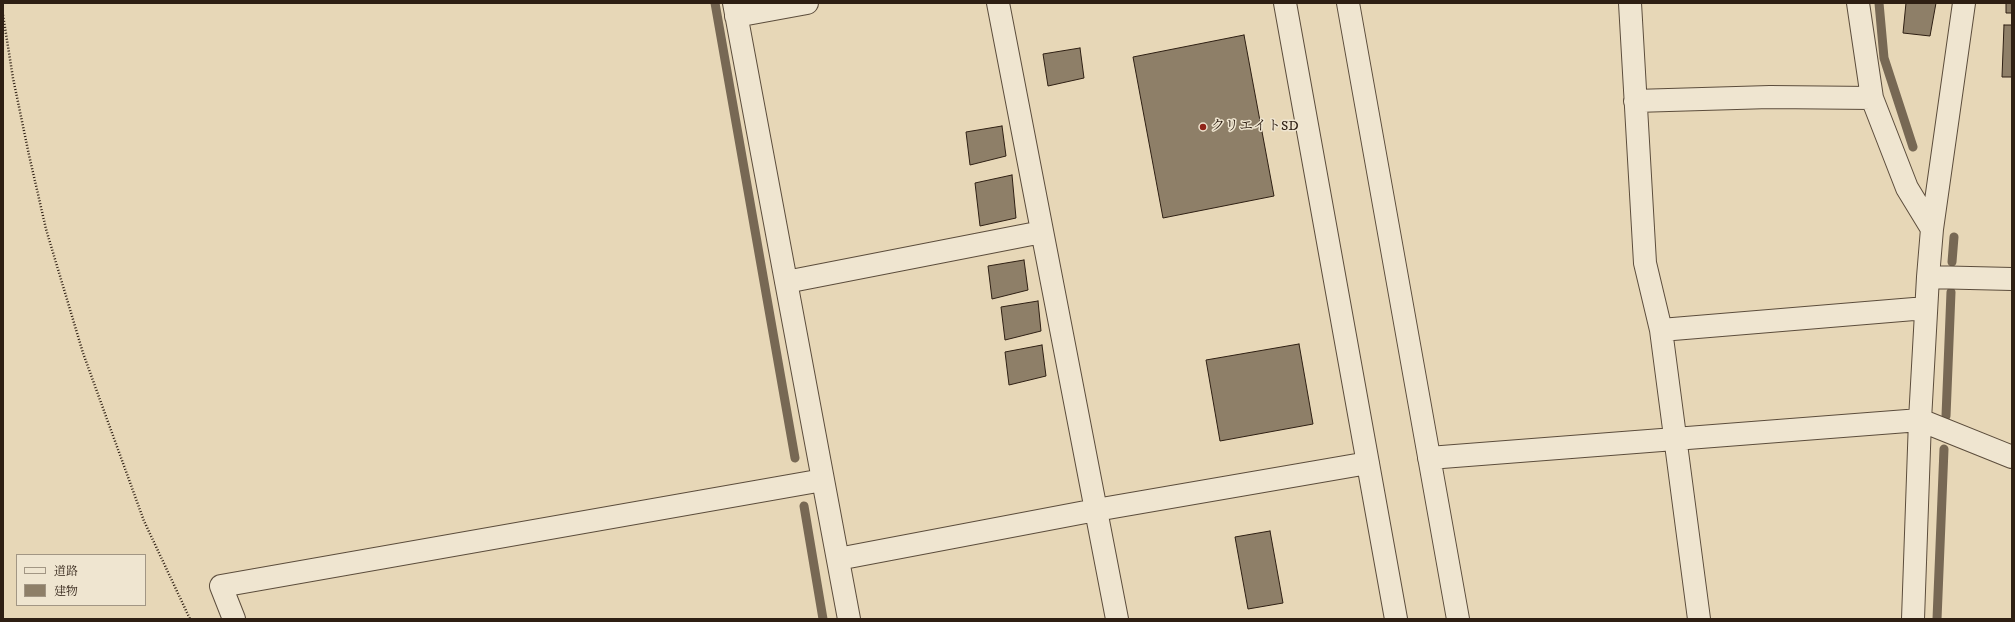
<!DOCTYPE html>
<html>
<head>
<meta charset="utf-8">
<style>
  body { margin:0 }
  #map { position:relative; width:2015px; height:622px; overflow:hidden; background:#e7d7b7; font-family:"IM FELL DW Pica","Noto Serif JP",serif }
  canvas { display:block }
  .frame { position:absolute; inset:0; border:4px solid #2e1f13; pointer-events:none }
  .legend { position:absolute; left:16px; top:554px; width:130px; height:52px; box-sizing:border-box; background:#efe5d0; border:1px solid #a29684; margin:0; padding:5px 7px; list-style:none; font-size:12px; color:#2e1f13 }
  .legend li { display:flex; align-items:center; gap:8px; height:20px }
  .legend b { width:20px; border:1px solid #a29684 }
</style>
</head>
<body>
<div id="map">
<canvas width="2015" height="622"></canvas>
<div class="frame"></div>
<ul class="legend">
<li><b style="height:5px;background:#efe5d0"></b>道路</li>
<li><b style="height:11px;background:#8e7f68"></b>建物</li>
</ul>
</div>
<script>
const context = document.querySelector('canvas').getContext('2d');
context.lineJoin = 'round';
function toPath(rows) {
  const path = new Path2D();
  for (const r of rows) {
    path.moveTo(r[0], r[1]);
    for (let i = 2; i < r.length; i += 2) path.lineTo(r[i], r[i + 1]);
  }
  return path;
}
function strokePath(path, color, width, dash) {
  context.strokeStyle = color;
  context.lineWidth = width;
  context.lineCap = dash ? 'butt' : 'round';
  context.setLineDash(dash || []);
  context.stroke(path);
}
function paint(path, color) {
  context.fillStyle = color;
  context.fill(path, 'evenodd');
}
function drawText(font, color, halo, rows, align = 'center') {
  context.font = font + ' "IM FELL DW Pica","Noto Serif JP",serif';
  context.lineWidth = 3;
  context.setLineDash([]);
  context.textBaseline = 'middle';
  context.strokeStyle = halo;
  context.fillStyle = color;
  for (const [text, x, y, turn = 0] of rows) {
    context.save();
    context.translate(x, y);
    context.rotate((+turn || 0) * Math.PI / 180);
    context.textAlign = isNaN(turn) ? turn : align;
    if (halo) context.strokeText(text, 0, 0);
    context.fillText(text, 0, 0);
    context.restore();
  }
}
const stream = toPath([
  [715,3,795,458],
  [1879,3,1884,58,1913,147],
  [1952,262,1954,237],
  [1946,416,1951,292],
  [804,506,823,619],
  [1937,619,1944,449]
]);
const building = toPath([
  [1906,3,1936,3,1930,36,1903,33,1906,3],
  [2006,3,2012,3,2012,13,2006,13,2006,3],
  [2004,25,2012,25,2012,77,2002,77,2004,25],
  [1244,35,1274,196,1163,218,1133,57,1244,35],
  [1080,48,1084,78,1048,86,1043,54,1080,48],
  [1002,126,1006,156,970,165,966,132,1002,126],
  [1012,175,1016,218,980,226,975,183,1012,175],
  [1024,260,1028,290,992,299,988,266,1024,260],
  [1038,301,1041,331,1005,340,1001,307,1038,301],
  [1299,344,1313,424,1220,441,1206,360,1299,344],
  [1042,345,1046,376,1009,385,1005,352,1042,345],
  [1270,531,1283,603,1248,609,1235,537,1270,531]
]);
const path = toPath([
  [3,15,13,78,29,155,46,229,83,353,144,521,190,619]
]);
const minor = toPath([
  [734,3,849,619],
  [998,3,1117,619],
  [1285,3,1396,619],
  [1348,3,1458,619],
  [1630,3,1645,263,1661,330,1699,619],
  [1858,3,1872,98,1907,188,1932,229],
  [736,16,807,3],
  [1635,101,1770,97,1872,98],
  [1928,277,2012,279],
  [786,282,1042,232],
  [1661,330,1926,308],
  [1429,458,1920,420,2012,457],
  [838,559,1096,510,1368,463],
  [234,619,221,586,823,480],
  [1913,619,1920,420,1928,277,1932,229,1964,3]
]);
const markers = [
  [1203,127,4,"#8f2418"]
];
const poiNames = [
  ["クリエイトSD",1211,127]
];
strokePath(stream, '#776854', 9);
paint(building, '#8e7f68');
strokePath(building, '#2e1f13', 1);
strokePath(minor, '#5c4d3c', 24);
strokePath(path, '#2e1f13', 2.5, [1, 2]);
strokePath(minor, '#efe5d0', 22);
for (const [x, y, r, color] of markers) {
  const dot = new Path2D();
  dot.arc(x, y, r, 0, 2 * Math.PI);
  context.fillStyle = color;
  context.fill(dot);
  strokePath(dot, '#efe5d0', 1.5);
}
drawText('14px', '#2e1f13', '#efe5d0', poiNames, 'left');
</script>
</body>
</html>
